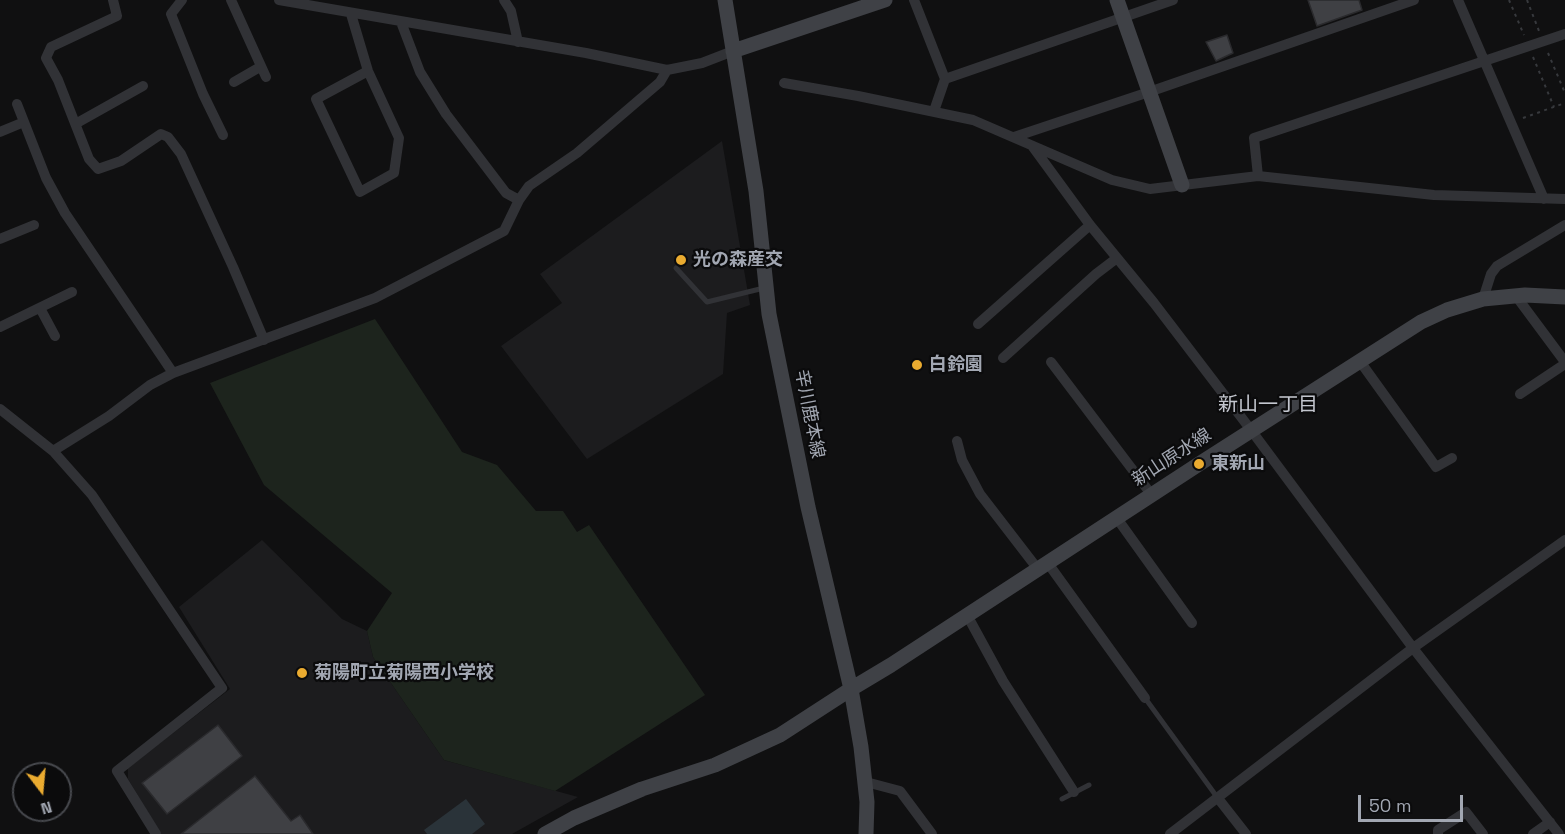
<!DOCTYPE html>
<html>
<head>
<meta charset="utf-8">
<style>
  body { margin:0 }
  #map { position:relative; width:1565px; height:834px; overflow:hidden; background:#101011; font-family:"Space Grotesk",sans-serif }
  canvas { display:block }
  .north { position:absolute; left:12px; top:762px; width:60px; height:60px; box-sizing:border-box; background:#0b0b0c; border:2px solid #47494e; border-radius:50%; rotate:164deg; font-size:16px; font-weight:700; line-height:24px; text-align:center; color:#a2a7b2 }
  .north::after { content:''; display:block; margin:auto; width:21px; height:27px; background:#eaab30; clip-path:polygon(50% 0,100% 100%,50% 72%,0 100%) }
  .scale { position:absolute; left:1358px; top:795px; width:105px; height:27px; box-sizing:border-box; border:3px solid #a2a7b2; border-top:0; padding-left:8px; font-size:18px; line-height:21px; white-space:nowrap; color:#a2a7b2; -webkit-text-stroke:4px #0b0b0c; paint-order:stroke }
</style>
</head>
<body>
<div id="map">
<canvas width="1565" height="834"></canvas>
<div class="north">N</div>
<div class="scale">50 m</div>
</div>
<script>
const context = document.querySelector('canvas').getContext('2d');
context.lineJoin = 'round';
function paint(path, color) {
  context.fillStyle = color;
  context.fill(path, 'evenodd');
}
function toPath(rows) {
  const path = new Path2D();
  for (const r of rows) {
    path.moveTo(r[0], r[1]);
    for (let i = 2; i < r.length; i += 2) path.lineTo(r[i], r[i + 1]);
  }
  return path;
}
function strokePath(path, color, width, dash) {
  context.strokeStyle = color;
  context.lineWidth = width;
  context.lineCap = dash ? 'butt' : 'round';
  context.setLineDash(dash || []);
  context.stroke(path);
}
function drawText(font, color, halo, rows, align = 'center') {
  context.font = font + ' "Space Grotesk","Noto Sans JP",sans-serif';
  context.lineWidth = 4.5;
  context.setLineDash([]);
  context.textBaseline = 'middle';
  context.strokeStyle = halo;
  context.fillStyle = color;
  for (const [text, x, y, turn = 0] of rows) {
    context.save();
    context.translate(x, y);
    context.rotate((+turn || 0) * Math.PI / 180);
    context.textAlign = isNaN(turn) ? turn : align;
    if (halo) context.strokeText(text, 0, 0);
    context.fillText(text, 0, 0);
    context.restore();
  }
}
const built = toPath([
  [722,141,750,305,727,313,723,374,587,459,501,346,562,303,540,274],
  [262,540,342,619,367,631,373,657,444,760,578,797,512,834,161,834,128,779,128,768,230,689,179,607]
]);
const green = toPath([
  [375,319,462,452,497,465,536,511,563,511,577,532,589,525,705,695,555,791,444,760,373,657,367,631,392,593,264,485,210,383]
]);
const water = toPath([
  [466,799,485,824,472,834,427,834,424,830]
]);
const building = toPath([
  [1308,0,1359,0,1362,10,1317,26,1308,0],
  [1227,35,1233,53,1216,61,1206,42,1227,35],
  [218,725,242,756,167,814,142,783,218,725],
  [255,776,291,821,300,815,313,834,181,834,255,776]
]);
const path = toPath([
  [1509,0,1524,35],
  [1527,0,1539,31],
  [1548,53,1565,93],
  [1533,57,1554,107],
  [1523,118,1565,103]
]);
const lane = toPath([
  [676,268,707,302,764,288],
  [1145,698,1217,797],
  [1062,799,1089,785]
]);
const street = toPath([
  [113,0,117,16,51,47,46,58,58,80,89,159,98,169,121,161,161,134,168,137,181,154,233,267,264,340],
  [182,0,171,14,203,94,223,135],
  [231,0,266,77],
  [279,0,586,53,667,70,702,63,733,51],
  [504,0,511,11,518,42],
  [914,0,945,79,934,111],
  [1458,0,1544,199],
  [351,14,368,71,399,138,394,173,360,192,316,99,368,71],
  [401,22,420,72,446,114,506,193,519,200],
  [945,79,1173,0],
  [234,82,260,67],
  [784,83,858,96,973,120,1112,180,1150,189,1258,176,1434,195,1565,199],
  [17,104,46,178,65,213,173,373],
  [77,123,143,86],
  [0,132,24,122],
  [1014,137,1149,92,1414,0],
  [1033,147,1090,225,1154,303,1251,430,1413,648,1559,834],
  [1258,176,1254,138,1565,34],
  [0,239,34,225],
  [1516,296,1565,362],
  [1483,299,1491,274,1497,266,1565,225],
  [40,308,55,336],
  [978,324,1090,225],
  [0,327,72,292],
  [1003,358,1096,274,1117,258],
  [1359,360,1436,467,1452,458],
  [1051,362,1151,494],
  [1520,394,1565,364],
  [0,409,53,451,92,495,222,688,117,771,156,834],
  [957,441,962,460,980,494,1037,568],
  [53,451,109,416,150,385,173,373,375,298,504,231,519,200,529,186,577,153,660,82,667,70],
  [1116,517,1192,623],
  [1047,562,1145,698],
  [967,615,1003,681,1074,792],
  [866,782,900,791,932,834],
  [1217,797,1246,834],
  [1170,834,1413,648,1565,540],
  [1438,834,1438,830,1466,812,1483,834],
  [1533,834,1550,822]
]);
const secondary = toPath([
  [725,0,756,191,769,314,808,507,851,689,861,747,867,802,866,834],
  [1117,0,1182,185],
  [733,51,885,0],
  [545,834,574,818,642,789,715,765,780,735,851,689,891,665,1199,464,1421,322,1447,310,1483,299,1525,295,1565,297]
]);
const markers = [
  [681,260,6,"#eaab30"],
  [917,365,6,"#eaab30"],
  [1199,464,6,"#eaab30"],
  [302,673,6,"#eaab30"]
];
const poiNames = [
  ["光の森産交",693,260],
  ["白鈴園",929,365],
  ["東新山",1211,464],
  ["菊陽町立菊陽西小学校",314,673]
];
const streetNames = [
  ["辛川鹿本線",809,414,79],
  ["新山原水線",1172,458,-33]
];
const neighbourhoodNames = [
  ["新山一丁目",1268,406]
];
paint(built, '#1c1c1e');
paint(green, '#1d241d');
paint(water, '#2a3339');
paint(building, '#3f4044');
strokePath(building, '#2a2a2d', 1.5);
strokePath(path, '#37393d', 2, [3, 4.5]);
strokePath(lane, '#313236', 5);
strokePath(street, '#313236', 10);
strokePath(secondary, '#3f4146', 15);
for (const [x, y, r, color] of markers) {
  const dot = new Path2D();
  dot.arc(x, y, r, 0, 2 * Math.PI);
  context.fillStyle = color;
  context.fill(dot);
  strokePath(dot, '#0b0b0c', 2);
}
drawText('bold 18px', '#a2a7b2', '#0b0b0c', poiNames, 'left');
drawText('18px', '#a2a7b2', '#0b0b0c', streetNames);
drawText('20px', '#c3c6ce', '#0b0b0c', neighbourhoodNames);
</script>
</body>
</html>
